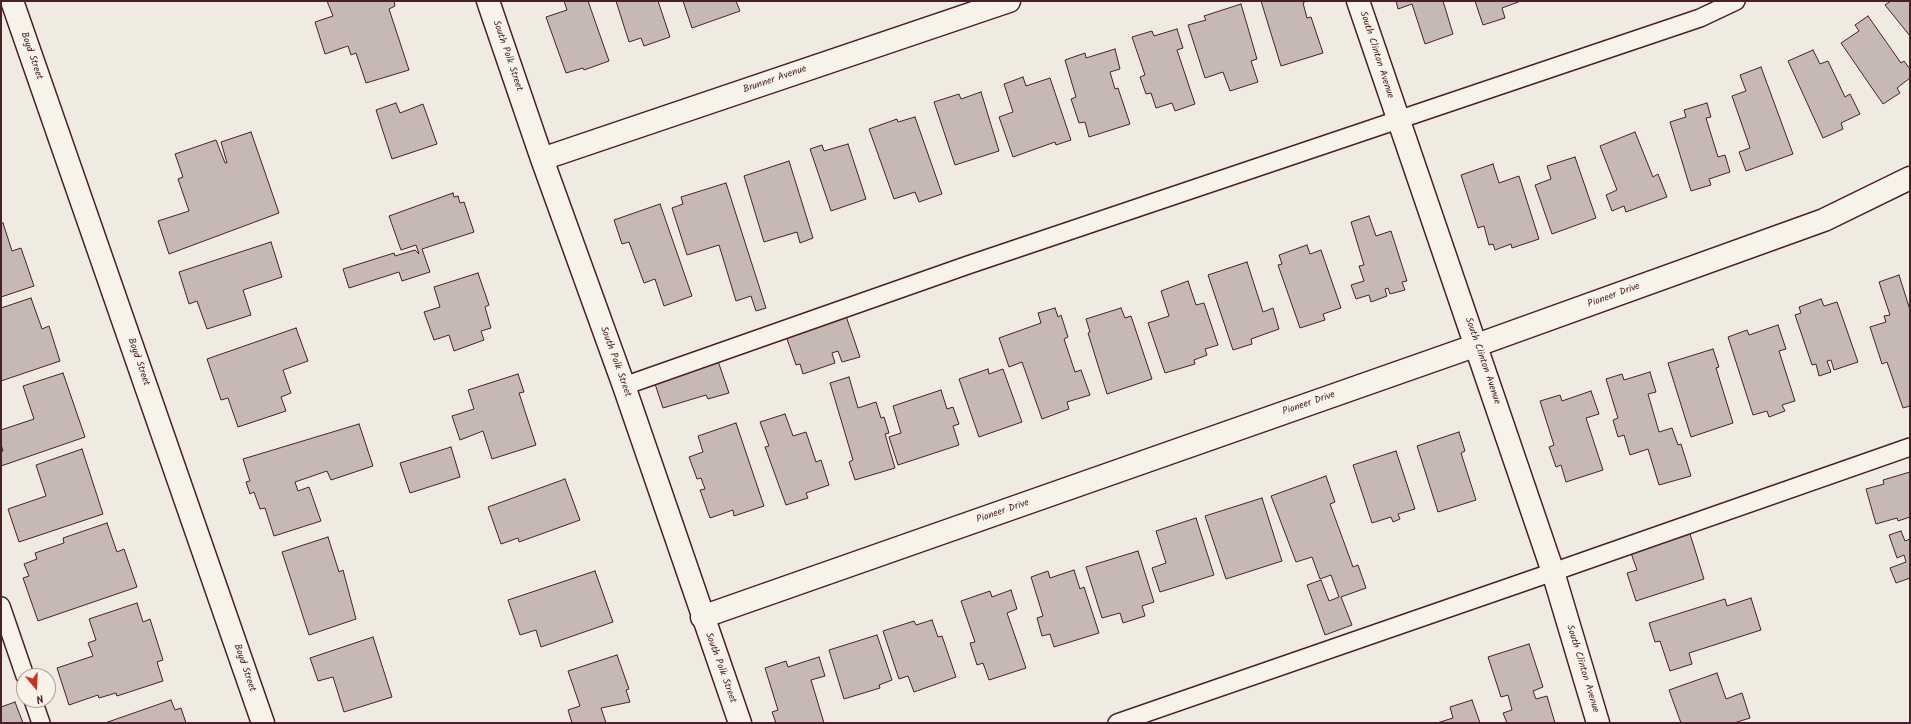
<!DOCTYPE html>
<html>
<head>
<meta charset="utf-8">
<style>
  body { margin:0 }
  #map { position:relative; width:1911px; height:724px; overflow:hidden; background:#f0ebe0; font-family:Kalam,sans-serif }
  canvas { display:block }
  .frame { position:absolute; inset:0; border:2px solid #4a1f2b; pointer-events:none }
  .north { position:absolute; left:16px; top:668px; width:40px; height:40px; box-sizing:border-box; background:#f7f3e8; border:1px solid #b29e9c; border-radius:50%; rotate:161deg; font-size:11px; font-weight:700; line-height:16px; text-align:center; color:#4a1f2b }
  .north::after { content:''; display:block; margin:auto; width:14px; height:18px; background:#c8321e; clip-path:polygon(50% 0,100% 100%,50% 72%,0 100%) }
</style>
</head>
<body>
<div id="map">
<canvas width="1911" height="724"></canvas>
<div class="frame"></div>
<div class="north">N</div>
</div>
<script>
const context = document.querySelector('canvas').getContext('2d');
context.lineJoin = 'round';
function paint(path, color) {
  context.fillStyle = color;
  context.fill(path, 'evenodd');
}
function toPath(rows) {
  const path = new Path2D();
  for (const r of rows) {
    path.moveTo(r[0], r[1]);
    for (let i = 2; i < r.length; i += 2) path.lineTo(r[i], r[i + 1]);
  }
  return path;
}
function strokePath(path, color, width, dash) {
  context.strokeStyle = color;
  context.lineWidth = width;
  context.lineCap = dash ? 'butt' : 'round';
  context.setLineDash(dash || []);
  context.stroke(path);
}
function drawText(font, color, halo, rows, align = 'center') {
  context.font = font + ' Kalam,sans-serif';
  context.lineWidth = 3;
  context.setLineDash([]);
  context.textBaseline = 'middle';
  context.strokeStyle = halo;
  context.fillStyle = color;
  for (const [text, x, y, turn = 0] of rows) {
    context.save();
    context.translate(x, y);
    context.rotate((+turn || 0) * Math.PI / 180);
    context.textAlign = isNaN(turn) ? turn : align;
    if (halo) context.strokeText(text, 0, 0);
    context.fillText(text, 0, 0);
    context.restore();
  }
}
const building = toPath([
  [327,1,394,1,395,6,389,9,409,70,366,83,356,53,351,55,348,46,325,54,315,22,333,16,327,1],
  [564,1,588,1,609,61,584,70,583,68,566,73,546,17,567,10,564,1],
  [616,1,658,1,670,37,644,46,641,38,629,42,616,1],
  [683,1,736,1,740,11,692,28,683,1],
  [1261,1,1306,1,1303,3,1307,18,1311,17,1323,53,1281,66,1261,1],
  [1396,1,1443,1,1453,34,1425,44,1412,4,1398,9,1396,1],
  [1475,1,1521,1,1502,8,1505,18,1483,25,1475,1],
  [1891,1,1910,1,1910,36,1885,5,1891,1],
  [1241,4,1257,59,1251,61,1258,82,1230,91,1223,72,1205,78,1188,25,1206,20,1204,16,1241,4],
  [1868,16,1901,63,1904,61,1910,69,1910,78,1897,88,1900,93,1883,104,1841,43,1859,31,1855,25,1868,16],
  [1177,29,1183,48,1177,50,1195,104,1175,111,1172,103,1156,108,1151,93,1146,94,1140,77,1145,75,1132,37,1152,31,1154,36,1177,29],
  [1115,49,1120,69,1110,72,1115,89,1118,88,1130,124,1089,137,1085,122,1079,123,1071,99,1076,97,1065,60,1085,53,1086,58,1115,49],
  [1813,50,1820,64,1828,61,1845,97,1850,94,1860,114,1841,123,1843,129,1823,138,1788,61,1813,50],
  [1761,67,1793,154,1746,171,1739,152,1750,148,1732,96,1746,91,1740,75,1761,67],
  [1023,77,1026,86,1050,78,1071,140,1056,145,1055,142,1013,157,999,117,1013,112,1004,84,1023,77],
  [981,92,999,151,955,165,934,102,959,94,961,99,981,92],
  [396,103,400,113,423,104,437,144,392,159,376,110,396,103],
  [1707,103,1711,117,1706,118,1718,157,1725,155,1730,172,1709,179,1711,185,1691,191,1670,122,1686,117,1684,110,1707,103],
  [915,117,942,194,919,202,915,192,894,199,869,129,897,119,898,122,915,117],
  [251,132,279,213,169,254,158,221,189,211,178,179,183,177,175,154,216,140,225,163,227,163,221,142,251,132],
  [1635,132,1653,177,1658,174,1667,197,1626,212,1624,206,1612,211,1606,195,1617,190,1600,146,1635,132],
  [848,144,866,199,831,211,810,149,822,145,824,151,848,144],
  [1575,157,1596,218,1552,234,1535,185,1551,179,1547,166,1575,157],
  [789,161,813,238,800,243,797,232,764,242,744,176,789,161],
  [1493,164,1499,183,1519,176,1539,239,1512,248,1511,244,1495,250,1493,244,1489,245,1484,226,1478,228,1461,175,1493,164],
  [726,183,766,308,756,311,751,296,736,301,719,245,687,255,672,208,683,204,681,197,726,183],
  [453,193,454,197,458,196,460,203,464,202,474,232,422,249,430,272,402,281,399,272,349,288,343,269,394,253,395,256,415,250,419,254,416,245,401,250,389,216,453,193],
  [660,204,692,296,664,306,655,279,644,283,629,242,622,244,614,220,660,204],
  [1369,216,1376,236,1391,231,1407,281,1402,282,1405,290,1390,294,1388,288,1385,289,1387,296,1371,302,1369,295,1356,299,1351,285,1364,281,1359,266,1364,265,1351,222,1369,216],
  [3,223,12,251,21,248,34,286,1,297,1,224,3,223],
  [271,242,282,277,243,290,251,315,207,329,197,301,189,304,179,272,271,242],
  [1307,245,1310,254,1321,250,1341,308,1323,314,1325,320,1300,328,1278,265,1282,264,1279,255,1307,245],
  [1247,262,1263,312,1273,308,1279,329,1251,339,1252,344,1233,350,1208,275,1247,262],
  [478,273,489,305,485,307,491,328,481,331,484,340,454,351,449,335,434,340,424,312,440,307,434,287,478,273],
  [1899,275,1910,310,1910,406,1903,408,1887,362,1882,364,1870,327,1886,322,1884,316,1890,315,1879,282,1899,275],
  [1188,281,1196,305,1204,303,1218,345,1205,349,1207,355,1194,360,1195,364,1165,373,1148,323,1169,316,1161,291,1188,281],
  [31,298,42,329,49,326,60,361,1,381,1,308,31,298],
  [1821,299,1824,306,1837,302,1858,362,1834,370,1831,360,1827,361,1831,372,1819,376,1816,364,1812,365,1795,315,1801,313,1799,307,1821,299],
  [1055,308,1058,317,1061,315,1068,337,1064,339,1075,372,1081,370,1090,395,1067,402,1069,409,1042,419,1022,362,1009,367,999,338,1041,323,1038,313,1055,308],
  [1121,308,1125,318,1131,316,1152,379,1107,394,1088,333,1090,332,1086,319,1121,308],
  [846,316,860,357,842,362,838,351,832,353,835,363,803,374,800,364,796,365,786,336,846,316],
  [1778,325,1786,349,1779,351,1795,401,1782,405,1785,411,1769,417,1767,411,1753,415,1728,337,1747,330,1749,335,1778,325],
  [296,328,308,361,283,370,291,393,281,397,286,411,238,427,228,398,221,400,207,359,296,328],
  [1713,349,1719,367,1716,368,1733,423,1691,437,1668,363,1713,349],
  [718,361,729,393,708,399,706,395,663,408,654,381,718,361],
  [988,369,989,374,1003,369,1022,422,979,437,959,379,988,369],
  [1650,372,1656,392,1648,394,1659,432,1672,428,1678,445,1681,444,1691,476,1659,485,1648,449,1630,455,1624,435,1618,437,1613,420,1618,418,1606,379,1622,374,1624,380,1650,372],
  [63,373,85,437,1,466,1,451,3,451,1,444,1,430,34,419,23,386,63,373],
  [518,374,524,392,519,393,536,445,492,459,483,431,460,440,452,416,474,409,468,390,518,374],
  [849,377,858,408,876,402,881,418,884,417,889,433,885,434,895,468,855,480,849,462,853,460,830,383,849,377],
  [941,390,947,409,953,407,959,424,953,426,959,445,898,465,889,437,901,433,893,406,941,390],
  [1591,391,1599,414,1586,418,1603,470,1566,482,1561,465,1556,467,1549,447,1554,445,1540,401,1560,395,1562,401,1591,391],
  [785,414,793,436,806,432,816,462,821,460,829,485,806,493,808,498,786,505,765,447,769,446,760,422,785,414],
  [736,423,764,506,734,516,733,510,710,518,700,490,705,489,701,478,697,479,689,457,703,452,698,436,736,423],
  [359,424,373,466,331,480,327,471,295,482,298,491,309,487,321,521,274,536,265,508,260,509,254,492,250,494,246,482,250,481,243,459,359,424],
  [1459,432,1465,451,1461,453,1476,500,1438,512,1417,446,1459,432],
  [451,447,460,477,410,493,400,463,451,447],
  [82,449,103,514,19,542,8,509,46,496,36,465,82,449],
  [1396,451,1415,509,1398,514,1400,519,1393,522,1391,517,1372,523,1353,465,1396,451],
  [1910,472,1910,517,1898,521,1897,518,1876,524,1866,489,1884,484,1883,480,1910,472],
  [1326,476,1335,502,1330,504,1353,567,1358,565,1366,588,1341,597,1352,625,1325,635,1307,585,1321,580,1329,601,1339,597,1331,575,1320,579,1312,557,1296,562,1271,496,1326,476],
  [565,479,580,520,519,542,518,538,501,544,488,507,565,479],
  [1262,498,1282,561,1226,579,1205,516,1262,498],
  [1196,518,1214,575,1160,592,1152,568,1166,563,1156,531,1196,518],
  [107,523,117,552,124,549,137,587,38,621,23,578,29,576,24,564,37,559,35,553,64,543,63,538,107,523],
  [1901,531,1905,541,1910,539,1910,578,1896,583,1890,568,1906,562,1904,555,1897,558,1889,535,1901,531],
  [1690,534,1704,579,1636,601,1627,573,1637,570,1631,553,1690,534],
  [328,537,339,572,343,570,356,619,309,635,282,552,328,537],
  [1138,551,1154,602,1142,606,1145,616,1123,623,1120,613,1102,618,1086,567,1138,551],
  [1074,570,1080,589,1084,587,1099,633,1054,647,1050,634,1042,636,1037,618,1043,616,1031,577,1048,571,1050,578,1074,570],
  [595,571,613,622,541,647,536,630,520,635,508,600,595,571],
  [1011,590,1017,609,1007,613,1026,668,989,680,983,663,977,665,970,643,975,642,961,601,990,591,992,597,1011,590],
  [1751,598,1761,630,1689,653,1692,664,1670,671,1660,641,1655,642,1649,623,1725,599,1727,606,1751,598],
  [137,603,143,622,150,619,163,660,157,662,163,681,117,696,116,693,99,698,98,695,69,705,57,668,93,656,88,643,96,640,89,619,137,603],
  [932,620,938,637,942,636,956,677,914,692,908,676,899,679,883,631,914,621,916,625,932,620],
  [877,635,892,680,879,685,880,688,844,699,829,650,877,635],
  [373,637,392,697,344,712,333,677,318,681,310,658,373,637],
  [1529,644,1543,687,1533,691,1536,699,1547,696,1555,723,1507,723,1503,713,1512,710,1508,695,1501,697,1488,657,1529,644],
  [617,655,629,689,626,690,630,702,601,708,606,723,572,723,568,710,580,706,568,671,617,655],
  [819,657,825,676,811,680,824,723,776,723,772,712,778,710,765,668,786,661,788,667,819,657],
  [1717,673,1726,699,1742,693,1750,718,1734,723,1681,723,1669,690,1717,673],
  [171,700,175,710,181,708,186,723,105,723,171,700],
  [1472,700,1480,723,1437,723,1453,718,1450,707,1472,700],
  [15,702,23,723,1,723,1,707,15,702]
]);
const service = toPath([
  [624,386,968,265,1700,18,1736,1],
  [1,606,25,676],
  [33,700,41,723],
  [1117,723,1553,572,1910,447]
]);
const minor = toPath([
  [12,1,263,723],
  [488,1,542,159,624,386,740,723],
  [1358,1,1553,572,1598,723],
  [542,159,1009,1],
  [702,617,1477,345,1824,220,1910,178]
]);
const streetNames = [
  ["South Clinton Avenue",1376,55,72],
  ["Boyd Street",31,56,71],
  ["South Polk Street",507,56,71],
  ["Brunner Avenue",775,80,-19],
  ["Pioneer Drive",1614,296,-20],
  ["South Clinton Avenue",1482,361,71],
  ["Boyd Street",138,362,71],
  ["South Polk Street",615,362,70],
  ["Pioneer Drive",1309,404,-19],
  ["Pioneer Drive",1003,512,-19],
  ["Boyd Street",244,668,71],
  ["South Polk Street",720,668,70],
  ["South Clinton Avenue",1582,669,73]
];
paint(building, '#c6b8b3');
strokePath(building, '#4a1f2b', 1);
strokePath(service, '#4a1f2b', 20);
strokePath(minor, '#4a1f2b', 25);
strokePath(service, '#f7f3e8', 17);
strokePath(minor, '#f7f3e8', 22);
drawText('10px', '#4a1f2b', '#f7f3e8', streetNames);
</script>
</body>
</html>
